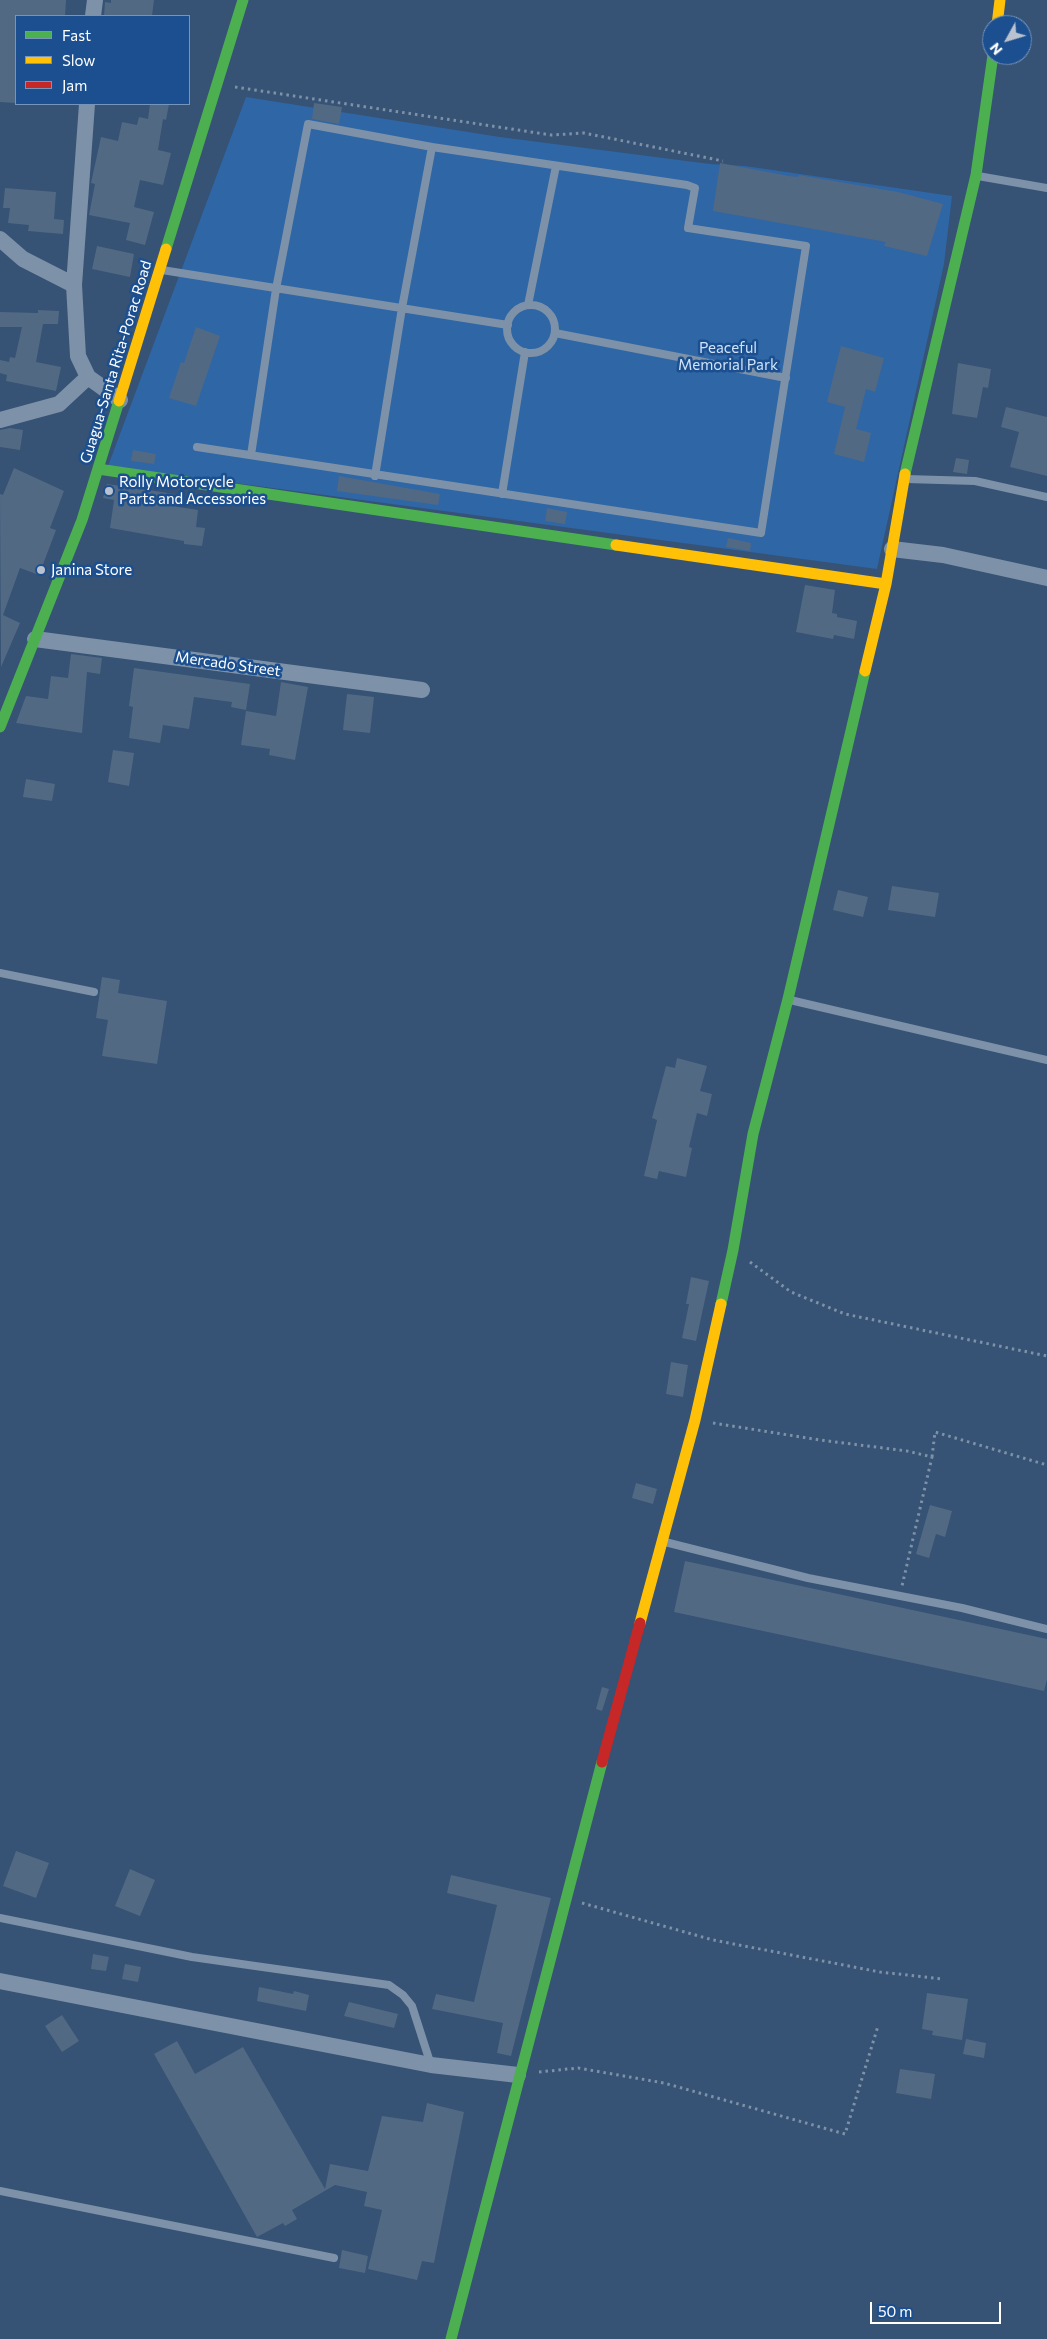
<!DOCTYPE html>
<html>
<head>
<meta charset="utf-8">
<style>
  body { margin:0 }
  #map { position:relative; width:1047px; height:2339px; overflow:hidden; background:#365274; font-family:Commissioner,sans-serif }
  canvas { display:block }
  .legend { position:absolute; left:15px; top:15px; width:175px; height:90px; box-sizing:border-box; background:#1b4f8f; border:1px solid #7695bc; margin:0; padding:6px 9px; list-style:none; font-size:15px; color:#fff }
  .legend li { display:flex; align-items:center; gap:10px; height:25px }
  .legend b { width:25px; border:1px solid #7695bc }
  .north { position:absolute; left:982px; top:15px; width:50px; height:50px; box-sizing:border-box; background:#1b4f8f; border:1px solid #7695bc; border-radius:50%; rotate:231deg; font-size:14px; font-weight:700; line-height:20px; text-align:center; color:#fff }
  .north::after { content:''; display:block; margin:auto; width:18px; height:22px; background:#b9c2ce; clip-path:polygon(50% 0,100% 100%,50% 72%,0 100%) }
  .scale { position:absolute; left:870px; top:2302px; width:131px; height:22px; box-sizing:border-box; border:2px solid #fff; border-top:0; padding-left:6px; font-size:15px; line-height:18px; white-space:nowrap; color:#fff; -webkit-text-stroke:4px #1b4f8f; paint-order:stroke }
</style>
</head>
<body>
<div id="map">
<canvas width="1047" height="2339"></canvas>
<ul class="legend">
<li><b style="height:6px;background:#4caf50"></b>Fast</li>
<li><b style="height:6px;background:#ffc107"></b>Slow</li>
<li><b style="height:6px;background:#c62828"></b>Jam</li>
</ul>
<div class="north">N</div>
<div class="scale">50 m</div>
</div>
<script>
const context = document.querySelector('canvas').getContext('2d');
context.lineJoin = 'round';
function paint(path, color) {
  context.fillStyle = color;
  context.fill(path, 'evenodd');
}
function toPath(rows) {
  const path = new Path2D();
  for (const r of rows) {
    if (r.length === 3) {
      path.moveTo(r[0] + r[2], r[1]);
      path.arc(r[0], r[1], r[2], 0, 2 * Math.PI);
      continue;
    }
    path.moveTo(r[0], r[1]);
    for (let i = 2; i < r.length; i += 2) path.lineTo(r[i], r[i + 1]);
  }
  return path;
}
function strokePath(path, color, width, dash) {
  context.strokeStyle = color;
  context.lineWidth = width;
  context.lineCap = dash ? 'butt' : 'round';
  context.setLineDash(dash || []);
  context.stroke(path);
}
function drawText(font, color, halo, rows, align = 'center') {
  context.font = font + ' Commissioner,sans-serif';
  context.lineWidth = 5;
  context.setLineDash([]);
  context.textBaseline = 'middle';
  context.strokeStyle = halo;
  context.fillStyle = color;
  for (const [text, x, y, turn = 0] of rows) {
    context.save();
    context.translate(x, y);
    context.rotate((+turn || 0) * Math.PI / 180);
    context.textAlign = isNaN(turn) ? turn : align;
    if (halo) context.strokeText(text, 0, 0);
    context.fillText(text, 0, 0);
    context.restore();
  }
}
const green = toPath([
  [246,97,500,137,710,164,745,166,952,196,944,264,877,569,108,466]
]);
const building = toPath([
  [0,0,66,0,65,16,16,16,16,103,0,102],
  [111,0,154,0,152,16,104,16,105,2,111,3],
  [314,103,342,107,339,124,312,119],
  [150,104,169,104,166,120,163,119,158,150,171,153,163,185,140,180,134,207,154,212,145,245,126,240,130,223,89,215,95,184,91,183,101,137,118,141,122,122,137,125,139,117,148,119],
  [720,163,789,176,798,177,799,175,898,192,943,204,927,256,884,246,886,242,713,211],
  [5,188,56,192,54,219,64,220,63,234,28,231,29,225,8,223,10,208,3,208],
  [97,246,134,254,130,277,92,269],
  [38,310,59,311,58,324,43,324,36,362,61,367,56,391,6,381,7,375,0,373,0,360,9,362,10,357,15,358,22,327,0,327,0,312,38,313],
  [196,327,220,336,196,406,169,398,181,362,184,363],
  [841,346,884,358,875,392,866,389,856,429,871,433,864,462,834,454,845,407,827,402],
  [958,363,991,369,988,388,983,387,977,418,952,414],
  [1006,407,1047,417,1047,476,1010,467,1019,432,1001,427],
  [10,428,23,430,20,450,0,447,0,430],
  [133,450,156,454,154,464,131,461],
  [956,458,969,460,967,474,953,472],
  [14,468,64,491,50,528,56,530,39,575,20,568,3,615,20,623,1,667,0,494,3,495],
  [339,476,440,494,438,505,337,491],
  [107,484,175,494,172,506,198,510,196,527,205,528,202,546,184,544,184,541,110,528,114,500,103,498],
  [547,508,567,512,565,524,545,521],
  [728,538,751,543,750,551,726,547],
  [805,585,835,590,832,613,837,614,837,617,857,621,854,639,834,635,833,639,796,632],
  [71,654,102,658,100,674,87,672,82,733,16,723,26,696,48,699,51,676,68,678],
  [134,668,250,684,246,710,231,707,232,702,194,697,189,729,163,725,160,743,129,738,133,707,129,706],
  [281,682,308,687,295,760,269,755,270,749,241,745,246,711,276,716],
  [347,694,374,697,370,733,343,730],
  [113,750,134,753,129,786,108,782],
  [26,779,55,784,52,801,23,797],
  [892,886,939,893,935,917,888,910],
  [838,890,868,897,863,917,833,910],
  [102,977,120,980,118,993,167,1001,157,1064,102,1056,108,1020,96,1018],
  [677,1058,707,1066,700,1091,712,1094,707,1116,697,1113,689,1147,692,1148,686,1177,659,1171,657,1179,644,1176,657,1120,652,1118,666,1066,675,1068],
  [691,1277,709,1281,696,1341,682,1338,689,1304,686,1304],
  [671,1362,688,1365,683,1397,666,1394],
  [636,1483,657,1489,653,1504,632,1498],
  [930,1505,952,1511,945,1537,936,1534,929,1558,916,1554],
  [685,1561,1047,1639,1047,1679,1044,1691,674,1612],
  [602,1687,609,1689,602,1711,596,1709],
  [16,1851,49,1863,36,1898,3,1886],
  [130,1869,155,1880,140,1916,115,1906],
  [451,1875,551,1898,511,2056,497,2053,503,2023,432,2009,436,1994,474,2002,497,1905,447,1893],
  [93,1954,109,1957,106,1971,91,1969],
  [125,1964,141,1967,138,1982,122,1979],
  [259,1987,293,1994,294,1991,309,1995,306,2011,257,2001],
  [927,1993,968,1999,962,2040,932,2035,933,2031,922,2029],
  [349,2002,398,2014,394,2028,344,2016],
  [62,2015,79,2041,62,2052,45,2026],
  [966,2039,986,2043,984,2058,963,2054],
  [177,2041,195,2074,243,2047,325,2189,330,2164,368,2171,382,2116,423,2122,427,2103,464,2112,434,2263,422,2261,417,2280,368,2269,382,2210,364,2206,367,2192,335,2185,292,2210,297,2219,285,2226,283,2223,257,2237,154,2054],
  [900,2069,935,2074,931,2099,896,2093],
  [342,2250,368,2256,365,2273,339,2268]
]);
const path = toPath([
  [235,87,551,135,584,133,723,161],
  [750,1262,791,1292,845,1314,1047,1356],
  [713,1423,820,1440,907,1451,932,1457,902,1586],
  [932,1457,935,1432,1047,1465],
  [582,1903,713,1940,880,1972,943,1979],
  [539,2072,578,2068,664,2083,845,2134,878,2026]
]);
const lane = toPath([
  [978,176,1047,188],
  [162,270,508,325],
  [528,305,556,166],
  [531,329,24],
  [555,333,786,378],
  [197,447,761,533,806,246,688,228,695,188,687,185,432,147,308,124,276,289,251,455],
  [375,476,402,308,432,147],
  [906,479,975,481,1047,497],
  [502,494,525,352],
  [0,973,94,992],
  [790,1000,1047,1060],
  [665,1542,808,1578,962,1608,1047,1629],
  [0,1918,192,1957,389,1985,403,1995,412,2006,431,2065],
  [0,2191,334,2258]
]);
const street = toPath([
  [93,16,95,0],
  [87,104,74,285,78,356,88,377,120,400],
  [0,239,23,259,74,285],
  [0,420,59,404,88,377],
  [892,549,943,555,1047,578],
  [35,639,422,690],
  [0,1981,431,2065,518,2075]
]);
const fast = toPath([
  [166,249,243,0],
  [98,469,616,545],
  [905,474,976,175,993,55],
  [0,727,82,520,119,401],
  [721,1304,733,1250,753,1134,788,999,865,671],
  [451,2339,602,1762]
]);
const slow = toPath([
  [997,25,1000,0],
  [119,401,166,249],
  [616,545,886,584],
  [865,671,886,584,905,474],
  [640,1623,695,1420,721,1304]
]);
const jam = toPath([
  [602,1762,640,1623]
]);
const markers = [
  [109,491,5,"#b9c2ce"],
  [41,570,5,"#b9c2ce"]
];
const parkNames = [
  ["Peaceful",728,348],
  ["Memorial Park",728,365]
];
const streetNames = [
  ["Guagua-Santa Rita-Porac Road",116,362,-73],
  ["Mercado Street",228,664,8]
];
const poiNames = [
  ["Rolly Motorcycle",119,482],
  ["Parts and Accessories",119,499],
  ["Janina Store",51,570]
];
paint(green, '#2f66a5');
paint(building, '#526984');
strokePath(path, '#7d92a8', 3, [2.5, 4]);
strokePath(lane, '#7d92a8', 8);
strokePath(street, '#7d92a8', 16);
strokePath(fast, '#4caf50', 11);
strokePath(slow, '#ffc107', 11);
strokePath(jam, '#c62828', 11);
for (const [x, y, r, color] of markers) {
  const dot = new Path2D();
  dot.arc(x, y, r, 0, 2 * Math.PI);
  context.fillStyle = color;
  context.fill(dot);
  strokePath(dot, '#1b4f8f', 2);
}
drawText('15px', '#cfe3fa', '#1b4f8f', parkNames);
drawText('15px', '#fff', '#1b4f8f', streetNames);
drawText('15px', '#fff', '#1b4f8f', poiNames, 'left');
</script>
</body>
</html>
